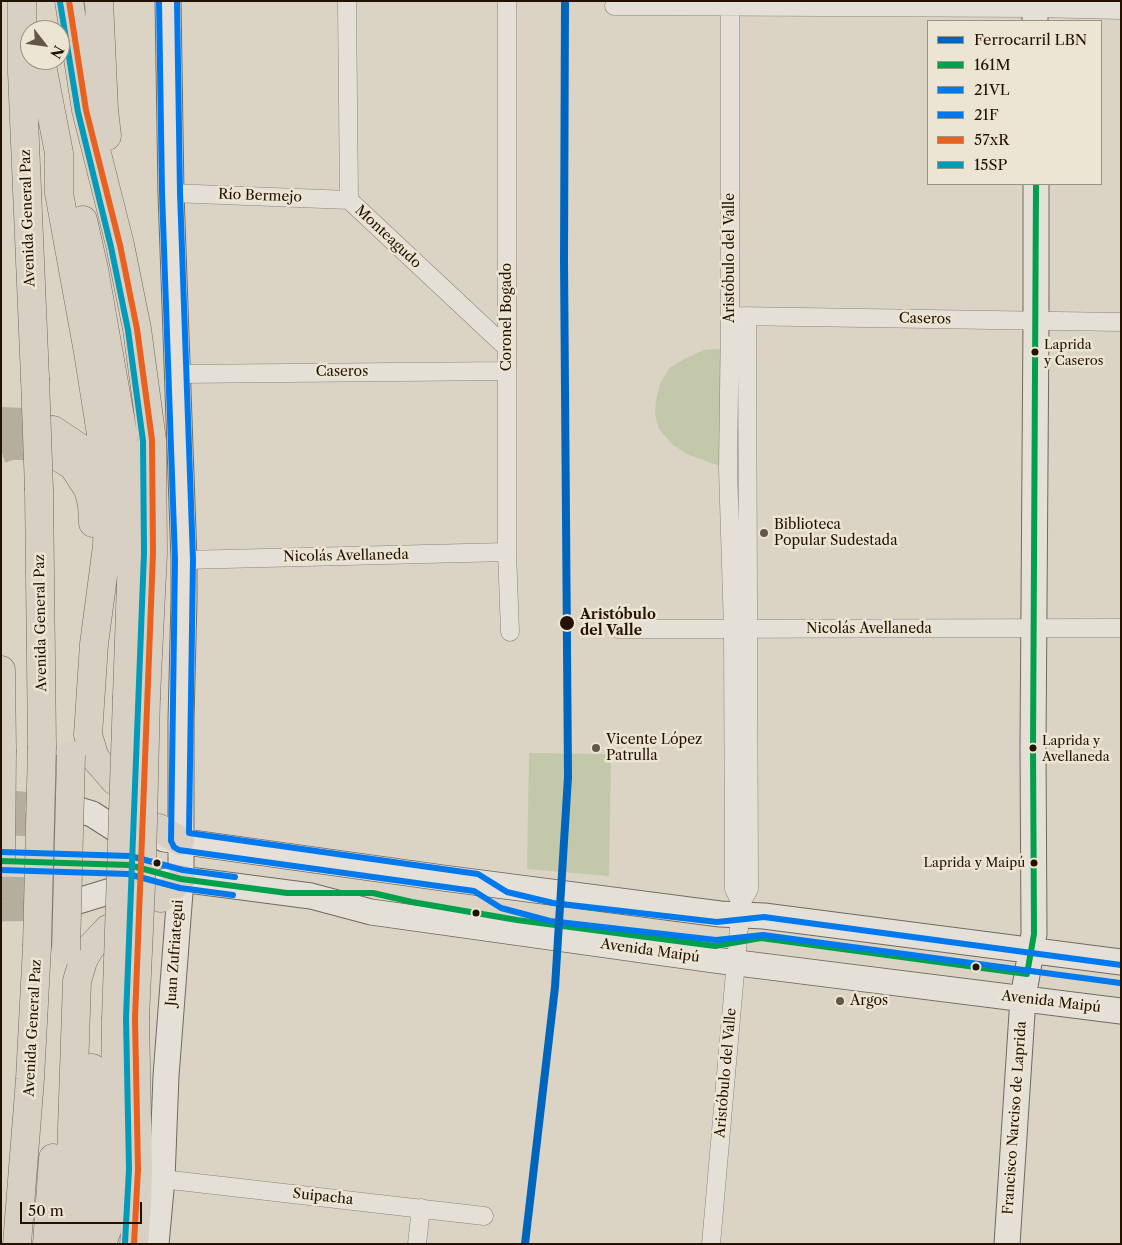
<!DOCTYPE html>
<html>
<head>
<meta charset="utf-8">
<style>
  body { margin:0 }
  #map { position:relative; width:1122px; height:1245px; overflow:hidden; background:#dbd4c5; font-family:"Libre Caslon Text",serif }
  canvas { display:block }
  .frame { position:absolute; inset:0; border:2px solid #241201; pointer-events:none }
  .legend { position:absolute; left:927px; top:20px; width:175px; height:165px; box-sizing:border-box; background:#ede5d3; border:1px solid #9d917f; margin:0; padding:6px 9px; list-style:none; font-size:15px; color:#241201 }
  .legend li { display:flex; align-items:center; gap:10px; height:25px }
  .legend b { width:25px; border:1px solid #9d917f }
  .north { position:absolute; left:20px; top:20px; width:50px; height:50px; box-sizing:border-box; background:#ede5d3; border:1px solid #9d917f; border-radius:50%; rotate:120deg; font-size:14px; font-weight:700; line-height:20px; text-align:center; color:#241201 }
  .north::after { content:''; display:block; margin:auto; width:18px; height:22px; background:#645646; clip-path:polygon(50% 0,100% 100%,50% 72%,0 100%) }
  .scale { position:absolute; left:20px; top:1202px; width:122px; height:22px; box-sizing:border-box; border:2px solid #241201; border-top:0; padding-left:6px; font-size:15px; line-height:18px; white-space:nowrap; color:#241201; -webkit-text-stroke:4px #ede5d3; paint-order:stroke }
</style>
</head>
<body>
<div id="map">
<canvas width="1122" height="1245"></canvas>
<div class="frame"></div>
<ul class="legend">
<li><b style="height:6px;background:#0065bd"></b>Ferrocarril LBN</li>
<li><b style="height:6px;background:#029f4d"></b>161M</li>
<li><b style="height:6px;background:#0079ef"></b>21VL</li>
<li><b style="height:6px;background:#0079ef"></b>21F</li>
<li><b style="height:6px;background:#e86120"></b>57xR</li>
<li><b style="height:6px;background:#049aba"></b>15SP</li>
</ul>
<div class="north">N</div>
<div class="scale">50 m</div>
</div>
<script>
const context = document.querySelector('canvas').getContext('2d');
context.lineJoin = 'round';
function paint(path, color) {
  context.fillStyle = color;
  context.fill(path, 'evenodd');
}
function toPath(rows) {
  const path = new Path2D();
  for (const r of rows) {
    path.moveTo(r[0], r[1]);
    for (let i = 2; i < r.length; i += 2) path.lineTo(r[i], r[i + 1]);
  }
  return path;
}
function strokePath(path, color, width, dash) {
  context.strokeStyle = color;
  context.lineWidth = width;
  context.lineCap = dash ? 'butt' : 'round';
  context.setLineDash(dash || []);
  context.stroke(path);
}
function drawText(font, color, halo, rows, align = 'center') {
  context.font = font + ' "Libre Caslon Text",serif';
  context.lineWidth = 5;
  context.setLineDash([]);
  context.textBaseline = 'middle';
  context.strokeStyle = halo;
  context.fillStyle = color;
  for (const [text, x, y, turn = 0] of rows) {
    context.save();
    context.translate(x, y);
    context.rotate((+turn || 0) * Math.PI / 180);
    context.textAlign = isNaN(turn) ? turn : align;
    if (halo) context.strokeText(text, 0, 0);
    context.fillText(text, 0, 0);
    context.restore();
  }
}
const green = toPath([
  [729,348,728,469,689,455,673,445,659,429,655,415,656,400,660,384,669,368,684,359,704,350],
  [529,753,609,754,611,760,609,876,527,869]
]);
const secondaryTunnel = toPath([
  [1,802,79,810],
  [1,822,60,826],
  [1,889,59,891],
  [1,909,46,908,58,906]
]);
const highwayTunnel = toPath([
  [1,421,25,422,53,430],
  [1,449,11,446,23,446,44,450,55,455]
]);
const street = toPath([
  [347,1,349,200,507,348],
  [507,1,507,552,510,632],
  [730,1,730,316,728,469,733,629,734,889,741,903],
  [614,6,1035,8,1121,10],
  [171,193,349,200],
  [736,316,1121,322],
  [177,374,507,371],
  [184,560,507,552],
  [618,629,1121,628],
  [162,1179,484,1216],
  [417,1244,421,1208],
  [711,1244,740,916,741,903,749,889,747,316]
]);
const secondary = toPath([
  [1035,1,1035,21],
  [79,810,92,814,114,828],
  [164,839,443,878,720,914,764,916,1121,962],
  [166,881,181,879,311,896,371,912,714,960,1121,1011],
  [78,901,111,891],
  [156,1244,162,1179,166,1076,181,879,181,720,184,600,184,560,171,193,168,1],
  [1007,1244,1023,998,1034,934,1033,746,1036,321,1036,184]
]);
const highway = toPath([
  [22,1,22,72,35,378],
  [69,1,86,110,120,245,137,329,152,440,153,553,146,697],
  [99,1,104,110,107,136],
  [41,60,59,153,59,193,88,352,104,453,108,519,107,546,94,644,88,735,95,758,115,781],
  [83,220,94,269,123,434,131,509,132,554,127,696],
  [53,430,83,450,96,469,99,476],
  [55,455,73,466,88,489,92,504,93,523],
  [39,490,42,746],
  [1,670,2,750],
  [159,828,180,841],
  [161,898,181,879],
  [17,1244,30,1079,37,946],
  [47,1244,53,1158],
  [66,1244,69,1217,77,981,83,961,90,948,108,929],
  [78,1244,86,1228,93,1201,92,1068],
  [102,1244,109,1224,113,1203,116,1019],
  [134,1244,137,1205,138,1169,135,1018]
]);
const highwayBridge = toPath([
  [35,378,39,490],
  [1,863,2,750],
  [37,946,42,746],
  [66,950,71,755],
  [135,1018,142,862,146,697],
  [116,1019,127,696]
]);
const bus1 = toPath([
  [1,861,129,865,181,879,287,893,373,893,412,902,517,920,715,946,761,938,1027,974,1034,934,1033,746,1036,184]
]);
const bus2 = toPath([
  [159,1,162,193,175,560,171,841,174,847,179,850,474,891,501,908,550,921,716,940,763,935,1120,983],
  [1,870,128,874,180,888,233,895]
]);
const bus3 = toPath([
  [177,1,180,193,193,560,189,833,478,874,507,892,553,903,717,922,764,917,1121,965],
  [1,852,130,856,183,870,235,877]
]);
const bus4 = toPath([
  [69,1,86,110,120,245,137,329,152,440,153,553,135,1018,138,1169,134,1244]
]);
const bus5 = toPath([
  [60,2,78,112,111,247,128,330,143,441,144,553,126,1018,129,1169,125,1243]
]);
const rail1 = toPath([
  [525,1244,555,987,568,777,564,260,565,1]
]);
const markers = [
  [1035,352,4.5,"#241201"],
  [764,533,5,"#645646"],
  [567,623,8,"#241201"],
  [596,748,5,"#645646"],
  [1033,748,4.5,"#241201"],
  [157,863,4.5,"#241201"],
  [1034,863,4.5,"#241201"],
  [476,913,4.5,"#241201"],
  [976,967,4.5,"#241201"],
  [840,1001,5,"#645646"]
];
const busNames = [
  ["Laprida",1044,345],
  ["y Caseros",1044,361],
  ["Laprida y",1042,741],
  ["Avellaneda",1042,757],
  ["Laprida y Maipú",1025,863,"right"]
];
const streetNames = [
  ["Río Bermejo",260,196,2],
  ["Avenida General Paz",28,218,-92],
  ["Monteagudo",388,237,43],
  ["Aristóbulo del Valle",730,258,-90],
  ["Coronel Bogado",507,317,-90],
  ["Caseros",925,319,1],
  ["Caseros",342,372],
  ["Nicolás Avellaneda",346,556,-1],
  ["Avenida General Paz",41,623,-91],
  ["Nicolás Avellaneda",869,629],
  ["Avenida Maipú",650,951,8],
  ["Juan Zufriategui",175,953,-86],
  ["Avenida Maipú",1051,1002,7],
  ["Avenida General Paz",33,1028,-87],
  ["Aristóbulo del Valle",726,1073,-85],
  ["Francisco Narciso de Laprida",1015,1118,-86],
  ["Suipacha",323,1197,6]
];
const poiNames = [
  ["Biblioteca",774,525],
  ["Popular Sudestada",774,541],
  ["Vicente López",606,740],
  ["Patrulla",606,756],
  ["Argos",850,1001]
];
const stopNames = [
  ["Aristóbulo",580,615],
  ["del Valle",580,631]
];
paint(green, '#c3c8aa');
strokePath(secondaryTunnel, '#b6ad9e', 25, [25, 12]);
strokePath(highwayTunnel, '#b6ad9e', 28, [28, 14]);
strokePath(street, '#8a847a', 19);
strokePath(secondary, '#70695f', 27);
strokePath(highway, '#70695f', 29);
strokePath(street, '#e4e0d8', 18);
strokePath(secondary, '#e4e0d8', 25);
strokePath(highway, '#d8d1c3', 28);
strokePath(highwayBridge, '#70695f', 29, []);
strokePath(highwayBridge, '#d8d1c3', 28);
strokePath(bus1, '#029f4d', 6);
strokePath(bus2, '#0079ef', 6);
strokePath(bus3, '#0079ef', 6);
strokePath(bus4, '#e86120', 6);
strokePath(bus5, '#049aba', 6);
strokePath(rail1, '#0065bd', 8);
for (const [x, y, r, color] of markers) {
  const dot = new Path2D();
  dot.arc(x, y, r, 0, 2 * Math.PI);
  context.fillStyle = color;
  context.fill(dot);
  strokePath(dot, '#ede5d3', 2);
}
drawText('13px', '#241201', '#ede5d3', busNames, 'left');
drawText('14px', '#241201', '#ede5d3', streetNames);
drawText('14px', '#241201', '#ede5d3', poiNames, 'left');
drawText('bold 14px', '#241201', '#ede5d3', stopNames, 'left');
</script>
</body>
</html>
